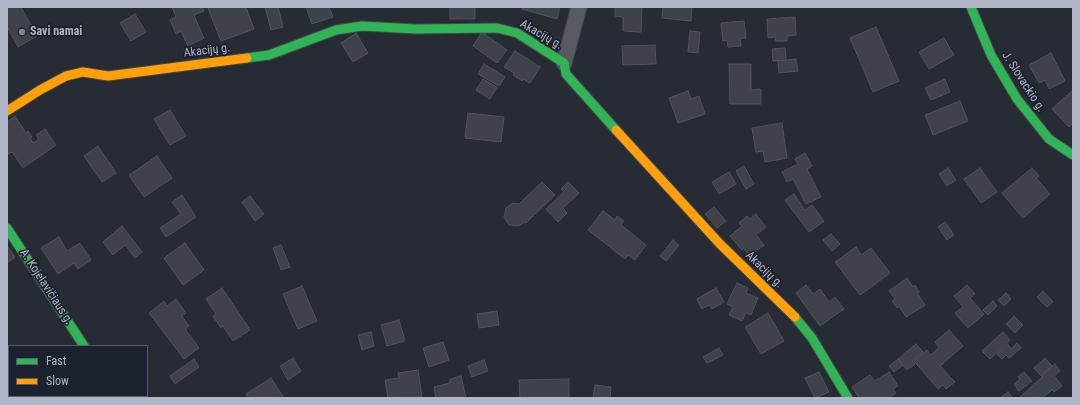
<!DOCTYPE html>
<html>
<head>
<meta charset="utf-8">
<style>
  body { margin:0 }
  #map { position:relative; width:1080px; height:405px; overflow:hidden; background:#272b34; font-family:"Roboto Condensed",sans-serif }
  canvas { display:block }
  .frame { position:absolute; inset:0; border:8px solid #b0b6c5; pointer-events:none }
  .legend { position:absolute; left:8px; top:345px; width:140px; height:52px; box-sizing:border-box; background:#1b212e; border:1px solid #575d6a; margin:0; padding:5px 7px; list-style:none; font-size:12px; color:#b0b6c5 }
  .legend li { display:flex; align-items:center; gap:8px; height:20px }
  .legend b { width:20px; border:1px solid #575d6a }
</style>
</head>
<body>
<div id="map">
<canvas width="1080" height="405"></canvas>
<div class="frame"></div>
<ul class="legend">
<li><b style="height:5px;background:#30b455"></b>Fast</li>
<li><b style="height:5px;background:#ff9f0a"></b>Slow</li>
</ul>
</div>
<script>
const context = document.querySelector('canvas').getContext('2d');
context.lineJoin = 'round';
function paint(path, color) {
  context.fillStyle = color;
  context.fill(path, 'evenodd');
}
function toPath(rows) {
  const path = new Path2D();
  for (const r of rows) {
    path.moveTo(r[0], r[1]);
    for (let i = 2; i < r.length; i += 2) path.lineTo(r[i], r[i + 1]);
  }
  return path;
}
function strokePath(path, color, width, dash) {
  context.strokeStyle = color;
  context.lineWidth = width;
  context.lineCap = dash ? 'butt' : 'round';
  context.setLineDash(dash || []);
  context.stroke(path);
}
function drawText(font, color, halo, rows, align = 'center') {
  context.font = font + ' "Roboto Condensed",sans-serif';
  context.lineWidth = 3.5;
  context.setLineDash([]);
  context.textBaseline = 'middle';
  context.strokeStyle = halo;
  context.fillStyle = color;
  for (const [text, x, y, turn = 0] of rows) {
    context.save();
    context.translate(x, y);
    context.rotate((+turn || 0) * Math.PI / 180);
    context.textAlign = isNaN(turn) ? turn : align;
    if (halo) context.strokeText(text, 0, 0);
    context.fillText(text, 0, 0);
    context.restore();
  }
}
const building = toPath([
  [7,7,21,7,37,36,18,47,7,27,7,7],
  [172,7,202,7,204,11,194,15,204,38,188,46,181,31,176,34,170,20,176,17,172,7],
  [210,7,246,7,254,29,221,41,208,8,210,7],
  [265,7,278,7,283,27,271,30,265,7],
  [306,7,329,7,333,17,312,24,306,7],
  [450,7,475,7,475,19,450,19,450,7],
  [523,7,560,7,557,19,522,9,523,7],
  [615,7,642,7,641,32,623,31,623,17,615,16,615,7],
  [663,7,692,7,691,21,662,18,663,7],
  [135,14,146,32,131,41,120,23,135,14],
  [795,17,796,35,787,36,787,41,776,41,775,37,768,38,767,19,795,17],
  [744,21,746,38,740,39,741,46,728,47,727,40,723,41,721,23,744,21],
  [876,27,899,81,873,92,850,38,876,27],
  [690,31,700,32,698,53,688,52,690,31],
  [482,32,507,50,497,63,473,46,482,32],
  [356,33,368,53,353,62,341,43,356,33],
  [944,38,954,55,929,69,919,52,944,38],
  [655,45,656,64,623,65,622,46,655,45],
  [785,48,786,60,773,61,772,49,785,48],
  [515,51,540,67,530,83,523,79,522,81,513,75,514,73,504,67,515,51],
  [1051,53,1065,81,1049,89,1045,80,1039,83,1029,65,1051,53],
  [796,59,798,71,779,73,778,61,796,59],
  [484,64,505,77,499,86,478,74,484,64],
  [729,64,751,64,751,90,761,89,761,104,730,104,729,64],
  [483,79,497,87,490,99,476,90,483,79],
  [945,79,950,92,931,100,925,88,945,79],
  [688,91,691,99,699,96,705,114,678,123,669,98,688,91],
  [1072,91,1073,93,1073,123,1069,127,1052,109,1072,91],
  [960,101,968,121,933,135,925,115,960,101],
  [170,110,186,136,170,145,154,119,170,110],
  [468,113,504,117,501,142,465,138,468,113],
  [15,116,26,133,28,131,32,137,30,138,33,143,39,139,36,135,45,129,56,145,23,168,12,152,8,154,7,152,7,122,15,116],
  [782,123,787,158,765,162,763,151,756,152,752,128,782,123],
  [98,146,116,173,102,182,84,156,98,146],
  [805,153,812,166,807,169,821,197,806,204,793,179,787,182,782,172,798,164,795,159,805,153],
  [157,156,172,178,144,197,129,175,157,156],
  [744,166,754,184,746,189,736,171,744,166],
  [948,168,956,180,947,186,939,174,948,168],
  [980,168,997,192,981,203,964,179,980,168],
  [1032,168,1039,176,1036,178,1050,194,1023,218,1002,193,1032,168],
  [729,172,736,184,719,194,712,182,729,172],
  [542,182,555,195,526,223,525,222,518,226,509,225,504,217,506,208,513,203,519,204,542,182],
  [568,182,579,193,563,208,567,213,558,222,546,209,564,192,561,189,568,182],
  [794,194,805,210,812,205,824,221,809,232,785,200,794,194],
  [182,195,196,217,166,237,160,228,181,214,172,202,182,195],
  [250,196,264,214,255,221,242,202,250,196],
  [714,207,726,221,717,228,705,214,714,207],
  [603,211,615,220,617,216,624,221,621,225,646,245,635,260,628,255,625,259,588,230,603,211],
  [756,214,766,227,756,235,764,245,750,256,743,248,742,250,730,236,742,226,739,223,747,216,750,219,756,214],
  [945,222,954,235,947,240,938,227,945,222],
  [122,226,142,252,135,258,125,245,113,255,103,242,122,226],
  [831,234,840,244,832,251,823,240,831,234],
  [59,237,67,251,80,243,91,260,78,269,74,263,58,274,41,248,59,237],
  [673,240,679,245,666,261,660,256,673,240],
  [185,243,204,270,183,285,164,258,185,243],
  [7,245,15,257,7,263,7,245],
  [281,245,290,267,281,270,273,248,281,245],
  [856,247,861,255,871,248,890,273,860,295,835,262,856,247],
  [907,278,913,287,915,285,919,292,917,293,925,305,906,317,899,306,897,308,892,301,895,299,889,291,907,278],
  [737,283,748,288,746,293,758,298,751,315,746,313,742,321,729,315,733,307,727,304,737,283],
  [806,285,813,294,820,289,829,302,835,297,844,309,820,326,796,293,806,285],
  [967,285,975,294,970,298,984,314,968,328,955,313,963,307,954,296,967,285],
  [302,286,317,321,298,329,283,294,302,286],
  [222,288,250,330,233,341,223,326,221,328,213,316,216,314,206,299,222,288],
  [716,288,724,302,712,309,709,305,702,309,697,299,716,288],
  [1043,291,1053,302,1047,307,1037,297,1043,291],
  [1006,293,1011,299,1004,306,998,300,1006,293],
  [176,299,186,313,182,316,189,326,185,329,199,348,184,359,149,313,164,301,167,306,176,299],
  [993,301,997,306,988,315,983,310,993,301],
  [497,311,499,325,479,328,477,314,497,311],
  [768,313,784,341,761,354,745,327,768,313],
  [1014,316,1023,325,1015,333,1006,324,1014,316],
  [399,320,405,341,387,346,381,325,399,320],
  [949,330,963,346,940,366,955,382,946,389,943,385,938,389,914,361,927,350,931,355,939,348,935,342,949,330],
  [371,332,374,346,362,350,358,335,371,332],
  [1003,332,1010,340,990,359,982,351,1003,332],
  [443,342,449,360,429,367,423,348,443,342],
  [1017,343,1021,348,1009,358,1006,355,1002,359,997,354,1008,344,1011,349,1017,343],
  [916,344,923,352,912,361,915,364,907,370,898,359,916,344],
  [719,348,723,355,707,363,703,357,719,348],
  [293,358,301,371,288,380,280,366,293,358],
  [1045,358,1052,366,1041,376,1034,368,1045,358],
  [194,359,199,367,175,384,170,376,194,359],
  [898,359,903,365,894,372,889,366,898,359],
  [484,360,488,371,472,377,468,366,484,360],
  [1055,364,1060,371,1054,376,1062,386,1054,392,1052,390,1042,398,1019,398,1042,377,1041,376,1055,364],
  [418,370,422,397,388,398,385,380,399,378,398,373,418,370],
  [819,372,829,392,815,398,805,378,819,372],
  [889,372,898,386,893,389,896,393,889,398,859,398,852,387,870,375,875,381,889,372],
  [1024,372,1032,381,1019,391,1014,384,1020,379,1018,377,1024,372],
  [461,376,466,398,436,398,434,387,450,383,450,379,461,376],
  [271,378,284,398,248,398,246,394,271,378],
  [569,379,569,398,520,398,519,380,569,379],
  [595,385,611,387,610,398,593,398,595,385],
  [1008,392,1012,397,1011,398,1000,398,1008,392]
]);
const street = toPath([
  [564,63,579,7],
  [117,396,119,398]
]);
const fast = toPath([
  [971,7,991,55,1017,99,1049,139,1073,155],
  [247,58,269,55,336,30,362,26,415,29,497,28,517,33,564,63,566,74,616,130],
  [7,228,84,346],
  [795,317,812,338,848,398]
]);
const slow = toPath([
  [7,111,40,90,66,76,83,72,108,76,247,58],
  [616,130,720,244,795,317]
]);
const markers = [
  [22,32,4,"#808592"]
];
const poiNames = [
  ["Savi namai",30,32]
];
const streetNames = [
  ["Akacijų g.",541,35,30],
  ["Akacijų g.",207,51,-7],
  ["J. Slovackio g.",1023,82,57],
  ["Akacijų g.",764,270,44],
  ["A. Kojelavičiaus g.",46,287,57]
];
paint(building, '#3f424a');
strokePath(building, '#4f535b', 1);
strokePath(street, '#43464d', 17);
strokePath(fast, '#43464d', 11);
strokePath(slow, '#43464d', 11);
strokePath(street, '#575a61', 15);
strokePath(fast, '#30b455', 9);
strokePath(slow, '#ff9f0a', 9);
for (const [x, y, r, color] of markers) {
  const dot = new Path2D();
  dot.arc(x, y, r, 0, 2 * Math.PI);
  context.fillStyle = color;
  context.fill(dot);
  strokePath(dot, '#1b212e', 1.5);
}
drawText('bold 12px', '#b0b6c5', '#1b212e', poiNames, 'left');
drawText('12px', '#b0b6c5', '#1b212e', streetNames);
</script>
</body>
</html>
